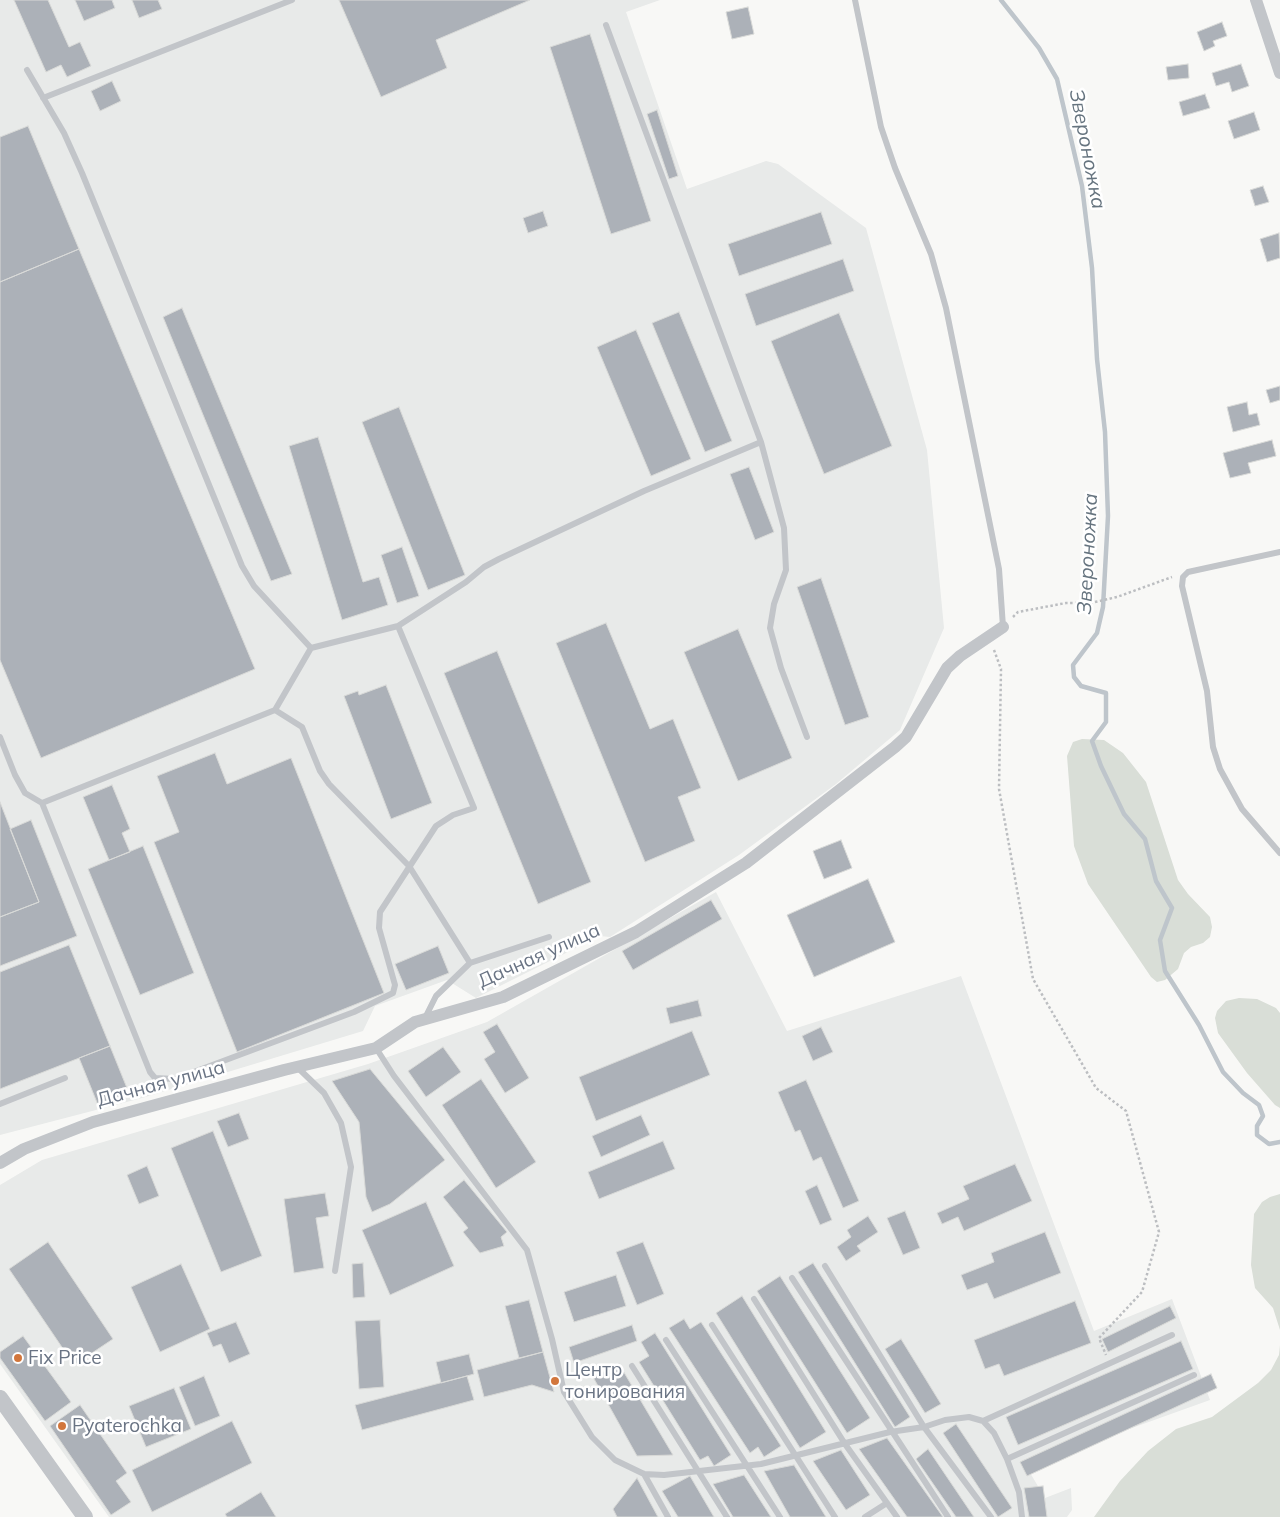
<!DOCTYPE html>
<html>
<head>
<meta charset="utf-8">
<style>
  body { margin:0 }
  canvas { display:block; background:#f8f8f6 }
</style>
</head>
<body>
<canvas width="1280" height="1517"></canvas>
<script>
const context = document.querySelector('canvas').getContext('2d');
context.lineJoin = 'round';
function paint(path, color) {
  context.fillStyle = color;
  context.fill(path, 'evenodd');
}
function toPath(rows) {
  const path = new Path2D();
  for (const r of rows) {
    path.moveTo(r[0], r[1]);
    for (let i = 2; i < r.length; i += 2) path.lineTo(r[i], r[i + 1]);
  }
  return path;
}
function strokePath(path, color, width, dash) {
  context.strokeStyle = color;
  context.lineWidth = width;
  context.lineCap = dash ? 'butt' : 'round';
  context.setLineDash(dash || []);
  context.stroke(path);
}
function drawText(font, color, halo, rows, align = 'center') {
  context.font = font + ' Mulish,sans-serif';
  context.lineWidth = 5;
  context.setLineDash([]);
  context.textBaseline = 'middle';
  context.strokeStyle = halo;
  context.fillStyle = color;
  for (const [text, x, y, turn = 0] of rows) {
    context.save();
    context.translate(x, y);
    context.rotate((+turn || 0) * Math.PI / 180);
    context.textAlign = isNaN(turn) ? turn : align;
    if (halo) context.strokeText(text, 0, 0);
    context.fillText(text, 0, 0);
    context.restore();
  }
}
const built = toPath([
  [0,0,660,0,626,12,687,189,766,161,778,164,866,228,927,450,944,628,900,730,836,784,739,855,610,937,600,936,476,998,447,980,375,1006,363,1031,142,1098,0,1135],
  [716,892,787,1031,961,976,1094,1331,1172,1299,1210,1400,1026,1466,1045,1498,1071,1488,1072,1510,1067,1517,109,1517,0,1364,0,1185,42,1160,368,1064,487,1022]
]);
const green = toPath([
  [1082,739,1104,740,1123,753,1146,782,1178,880,1188,894,1210,917,1212,927,1210,937,1203,943,1191,947,1184,953,1178,969,1165,980,1157,982,1151,977,1088,884,1074,846,1067,756,1073,742],
  [1239,998,1257,999,1276,1008,1280,1013,1280,1108,1275,1105,1247,1073,1218,1033,1215,1018,1217,1011,1226,1001],
  [1280,1194,1280,1330,1273,1308,1255,1288,1251,1265,1254,1214,1262,1202,1270,1197],
  [1280,1345,1280,1517,1094,1517,1120,1481,1148,1451,1176,1429,1212,1417,1258,1383,1271,1370,1279,1355]
]);
const stream = toPath([
  [1001,0,1039,48,1057,79,1082,186,1092,268,1097,359,1105,432,1108,516,1103,607,1097,633,1073,665,1074,677,1081,686,1106,693,1106,722,1092,741,1101,766,1124,814,1145,839,1156,881,1172,908,1160,940,1165,971,1199,1025,1223,1072,1243,1093,1259,1105,1263,1116,1257,1126,1257,1135,1269,1144,1280,1142]
]);
const building = toPath([
  [14,0,48,0,69,47,80,42,91,66,67,77,61,65,46,72,14,0],
  [75,0,112,0,115,8,84,21,75,0],
  [132,0,158,0,162,9,139,18,132,0],
  [339,0,530,0,436,40,447,68,381,97,339,0],
  [748,7,754,34,732,39,726,12,748,7],
  [1222,22,1227,36,1213,41,1215,46,1204,51,1197,32,1222,22],
  [590,34,651,221,611,234,550,47,590,34],
  [1188,64,1189,78,1168,80,1166,67,1188,64],
  [1241,64,1249,86,1232,92,1229,82,1216,86,1212,73,1241,64],
  [112,81,121,101,100,111,91,91,112,81],
  [1205,94,1210,108,1183,116,1179,102,1205,94],
  [657,110,678,176,669,179,647,114,657,110],
  [1254,112,1260,130,1234,139,1228,121,1254,112],
  [28,126,79,249,0,282,0,137,28,126],
  [1263,186,1269,202,1255,206,1250,190,1263,186],
  [543,211,548,226,528,233,523,218,543,211],
  [821,212,832,244,739,276,728,244,821,212],
  [1279,233,1280,258,1267,262,1260,239,1279,233],
  [79,249,255,669,41,758,0,660,0,282,79,249],
  [843,259,854,291,756,326,745,294,843,259],
  [182,308,292,574,271,581,163,317,182,308],
  [679,312,732,441,705,452,652,323,679,312],
  [839,313,892,446,824,474,771,341,839,313],
  [636,330,691,459,651,476,597,347,636,330],
  [1280,386,1280,400,1270,403,1266,390,1280,386],
  [1247,402,1249,415,1257,413,1260,425,1233,432,1227,407,1247,402],
  [399,407,465,575,428,590,362,422,399,407],
  [318,437,363,582,379,577,388,605,342,620,289,446,318,437],
  [1272,440,1276,456,1248,463,1251,473,1230,478,1223,453,1272,440],
  [749,467,774,532,755,540,730,474,749,467],
  [402,547,419,596,397,603,381,555,402,547],
  [821,578,869,717,845,725,797,587,821,578],
  [606,623,650,729,673,719,701,788,678,797,695,841,645,862,556,643,606,623],
  [738,629,792,758,738,781,684,652,738,629],
  [497,651,591,882,538,904,444,673,497,651],
  [386,685,432,803,391,819,344,696,358,691,359,695,386,685],
  [215,753,227,784,291,758,384,993,237,1052,154,842,179,832,157,776,215,753],
  [112,785,130,829,122,833,130,852,109,860,83,797,112,785],
  [0,802,39,902,0,917,0,802],
  [31,820,77,936,0,966,0,917,39,902,10,829,31,820],
  [841,840,852,868,824,879,813,851,841,840],
  [143,846,194,973,140,995,88,869,143,846],
  [868,879,895,942,814,977,787,915,868,879],
  [711,900,722,919,633,970,622,951,711,900],
  [69,945,110,1046,0,1089,0,972,69,945],
  [438,946,449,973,406,990,395,964,438,946],
  [698,1000,702,1016,670,1024,666,1008,698,1000],
  [497,1024,529,1078,505,1093,484,1059,495,1052,483,1032,497,1024],
  [821,1027,833,1052,813,1061,802,1036,821,1027],
  [692,1031,710,1075,596,1121,579,1077,692,1031],
  [110,1046,129,1093,98,1105,79,1058,110,1046],
  [443,1047,461,1072,426,1097,408,1071,443,1047],
  [370,1069,445,1160,390,1204,372,1212,366,1197,359,1122,332,1081,370,1069],
  [481,1079,536,1162,496,1188,442,1105,481,1079],
  [806,1080,859,1201,843,1208,821,1157,813,1161,800,1130,795,1132,778,1092,806,1080],
  [239,1113,249,1139,228,1147,217,1121,239,1113],
  [641,1115,650,1135,601,1157,592,1136,641,1115],
  [213,1131,262,1256,221,1272,171,1148,213,1131],
  [663,1141,675,1169,599,1199,588,1172,663,1141],
  [1015,1164,1032,1201,964,1231,958,1217,942,1224,937,1213,969,1199,963,1186,1015,1164],
  [147,1166,159,1196,139,1204,127,1175,147,1166],
  [464,1180,507,1232,501,1237,504,1246,480,1253,463,1232,468,1228,443,1197,464,1180],
  [817,1185,832,1220,820,1225,805,1191,817,1185],
  [325,1193,329,1216,316,1218,324,1268,294,1273,284,1199,325,1193],
  [426,1202,454,1266,390,1295,362,1230,426,1202],
  [905,1211,920,1248,903,1255,887,1218,905,1211],
  [868,1216,878,1232,857,1246,861,1251,846,1261,837,1247,851,1237,847,1230,868,1216],
  [1045,1232,1061,1273,994,1299,987,1283,967,1290,961,1275,994,1262,991,1253,1045,1232],
  [48,1242,113,1339,74,1365,9,1269,48,1242],
  [643,1242,664,1294,637,1305,616,1252,643,1242],
  [363,1263,365,1297,353,1298,352,1264,363,1263],
  [813,1263,910,1417,895,1427,798,1272,813,1263],
  [181,1264,210,1329,160,1352,131,1287,181,1264],
  [616,1275,626,1306,574,1322,564,1292,616,1275],
  [780,1276,870,1418,847,1433,757,1291,780,1276],
  [742,1296,826,1432,800,1448,716,1313,742,1296],
  [529,1300,543,1352,519,1358,505,1306,529,1300],
  [1075,1301,1091,1343,1004,1376,999,1364,985,1369,974,1340,1075,1301],
  [1170,1306,1176,1318,1108,1352,1102,1339,1170,1306],
  [684,1319,690,1329,701,1322,781,1446,764,1457,758,1447,750,1453,669,1328,684,1319],
  [380,1320,384,1387,359,1389,355,1321,380,1320],
  [236,1322,250,1354,229,1363,221,1344,213,1347,207,1333,236,1322],
  [632,1325,637,1341,574,1363,569,1347,632,1325],
  [655,1333,731,1455,714,1466,708,1456,700,1460,639,1362,649,1356,641,1342,655,1333],
  [23,1336,71,1402,45,1421,0,1358,0,1352,23,1336],
  [901,1339,941,1404,925,1413,885,1349,901,1339],
  [1181,1341,1193,1369,1018,1445,1006,1417,1181,1341],
  [543,1352,554,1392,532,1385,484,1397,477,1370,543,1352],
  [469,1354,474,1374,441,1383,436,1362,469,1354],
  [619,1364,673,1455,637,1456,593,1377,619,1364],
  [1211,1374,1217,1388,1027,1476,1020,1462,1211,1374],
  [204,1376,220,1416,195,1426,179,1387,204,1376],
  [467,1376,474,1400,362,1430,355,1405,467,1376],
  [174,1388,191,1429,146,1447,129,1406,174,1388],
  [80,1405,127,1473,116,1481,131,1502,111,1515,50,1426,80,1405],
  [232,1421,252,1463,152,1512,132,1470,232,1421],
  [956,1424,1012,1508,998,1517,943,1433,956,1424],
  [887,1438,943,1517,907,1517,859,1449,887,1438],
  [928,1449,974,1517,956,1517,916,1459,928,1449],
  [841,1450,870,1495,846,1510,813,1461,841,1450],
  [794,1465,826,1517,790,1517,764,1471,794,1465],
  [744,1475,771,1517,733,1517,713,1484,744,1475],
  [690,1476,714,1517,678,1517,662,1491,690,1476],
  [637,1478,658,1517,617,1517,613,1509,637,1478],
  [1043,1486,1047,1517,1029,1517,1024,1488,1043,1486],
  [261,1492,276,1517,227,1517,225,1514,261,1492]
]);
const path = toPath([
  [1013,617,1018,612,1066,603,1091,603,1117,597,1172,577],
  [994,650,1001,669,999,789,1033,979,1096,1088,1126,1111,1159,1232,1142,1292,1099,1338,1106,1355]
]);
const service = toPath([
  [855,0,881,127,895,168,931,254,946,308,999,569,1003,627],
  [606,25,761,442],
  [43,98,292,0],
  [1280,552,1188,572,1183,577,1182,586,1207,691,1213,747,1220,769,1242,809,1280,853],
  [398,626,466,582,484,567,499,559,644,491,761,442,784,528,786,570,774,604,770,628,781,668,807,737],
  [275,710,302,727,320,771,329,784,409,866,470,963,436,996,425,1018],
  [0,737,15,775,25,793,42,803,275,710,311,648,254,586,242,566,82,173,64,133,27,70],
  [42,803,150,1072,155,1078,175,1079,354,1012,393,993,395,985,379,928,380,912,436,826,453,815,474,808,398,626,311,648],
  [470,963,549,937],
  [376,1048,394,1076,527,1250,552,1339,564,1392,592,1437,615,1460,644,1474,664,1475,761,1464,890,1432,924,1427,945,1420,969,1417,983,1421,994,1433,1007,1459,1019,1492,1022,1517],
  [297,1067,324,1093,341,1123,351,1167,335,1271],
  [0,1104,65,1078],
  [825,1266,924,1427,991,1517],
  [792,1278,948,1517],
  [754,1299,845,1444,897,1517],
  [712,1325,835,1517],
  [666,1340,780,1517],
  [632,1366,727,1517],
  [983,1421,1172,1335],
  [1007,1459,1194,1375],
  [644,1474,668,1517],
  [865,1517,887,1503]
]);
const minor = toPath([
  [1256,0,1280,73],
  [0,1163,24,1149,93,1122,284,1070,376,1048,415,1022,503,997,636,932,746,863,895,747,906,737,947,668,960,656,1003,627]
]);
const tertiary = toPath([
  [0,1398,85,1517]
]);
const markers = [
  [18,1358,5,"#d2763c"],
  [555,1381,5,"#d2763c"],
  [62,1426,5,"#d2763c"]
];
const streetNames = [
  ["Дачная улица",539,956,-24],
  ["Дачная улица",161,1084,-15]
];
const poiNames = [
  ["Fix Price",28,1358],
  ["Центр",565,1370],
  ["тонирования",565,1392],
  ["Pyaterochka",72,1426]
];
const waterNames = [
  ["Звероножка",1087,149,79],
  ["Звероножка",1088,554,-87]
];
paint(built, '#e8eae9');
paint(green, '#d9ded7');
strokePath(stream, '#bec5cb', 4.5);
paint(building, '#acb1b8');
strokePath(building, '#d9dad8', 1);
strokePath(path, '#bcbec1', 2.5, [2.5, 2.5]);
strokePath(service, '#c2c5c9', 6);
strokePath(minor, '#c2c5c9', 12);
strokePath(tertiary, '#c2c5c9', 16);
for (const [x, y, r, color] of markers) {
  const dot = new Path2D();
  dot.arc(x, y, r, 0, 2 * Math.PI);
  context.fillStyle = color;
  context.fill(dot);
  strokePath(dot, '#fff', 2);
}
drawText('19px', '#6a7484', '#fff', streetNames);
drawText('19px', '#6a7484', '#fff', poiNames, 'left');
drawText('italic 20px', '#66747f', '#fff', waterNames);
</script>
</body>
</html>
